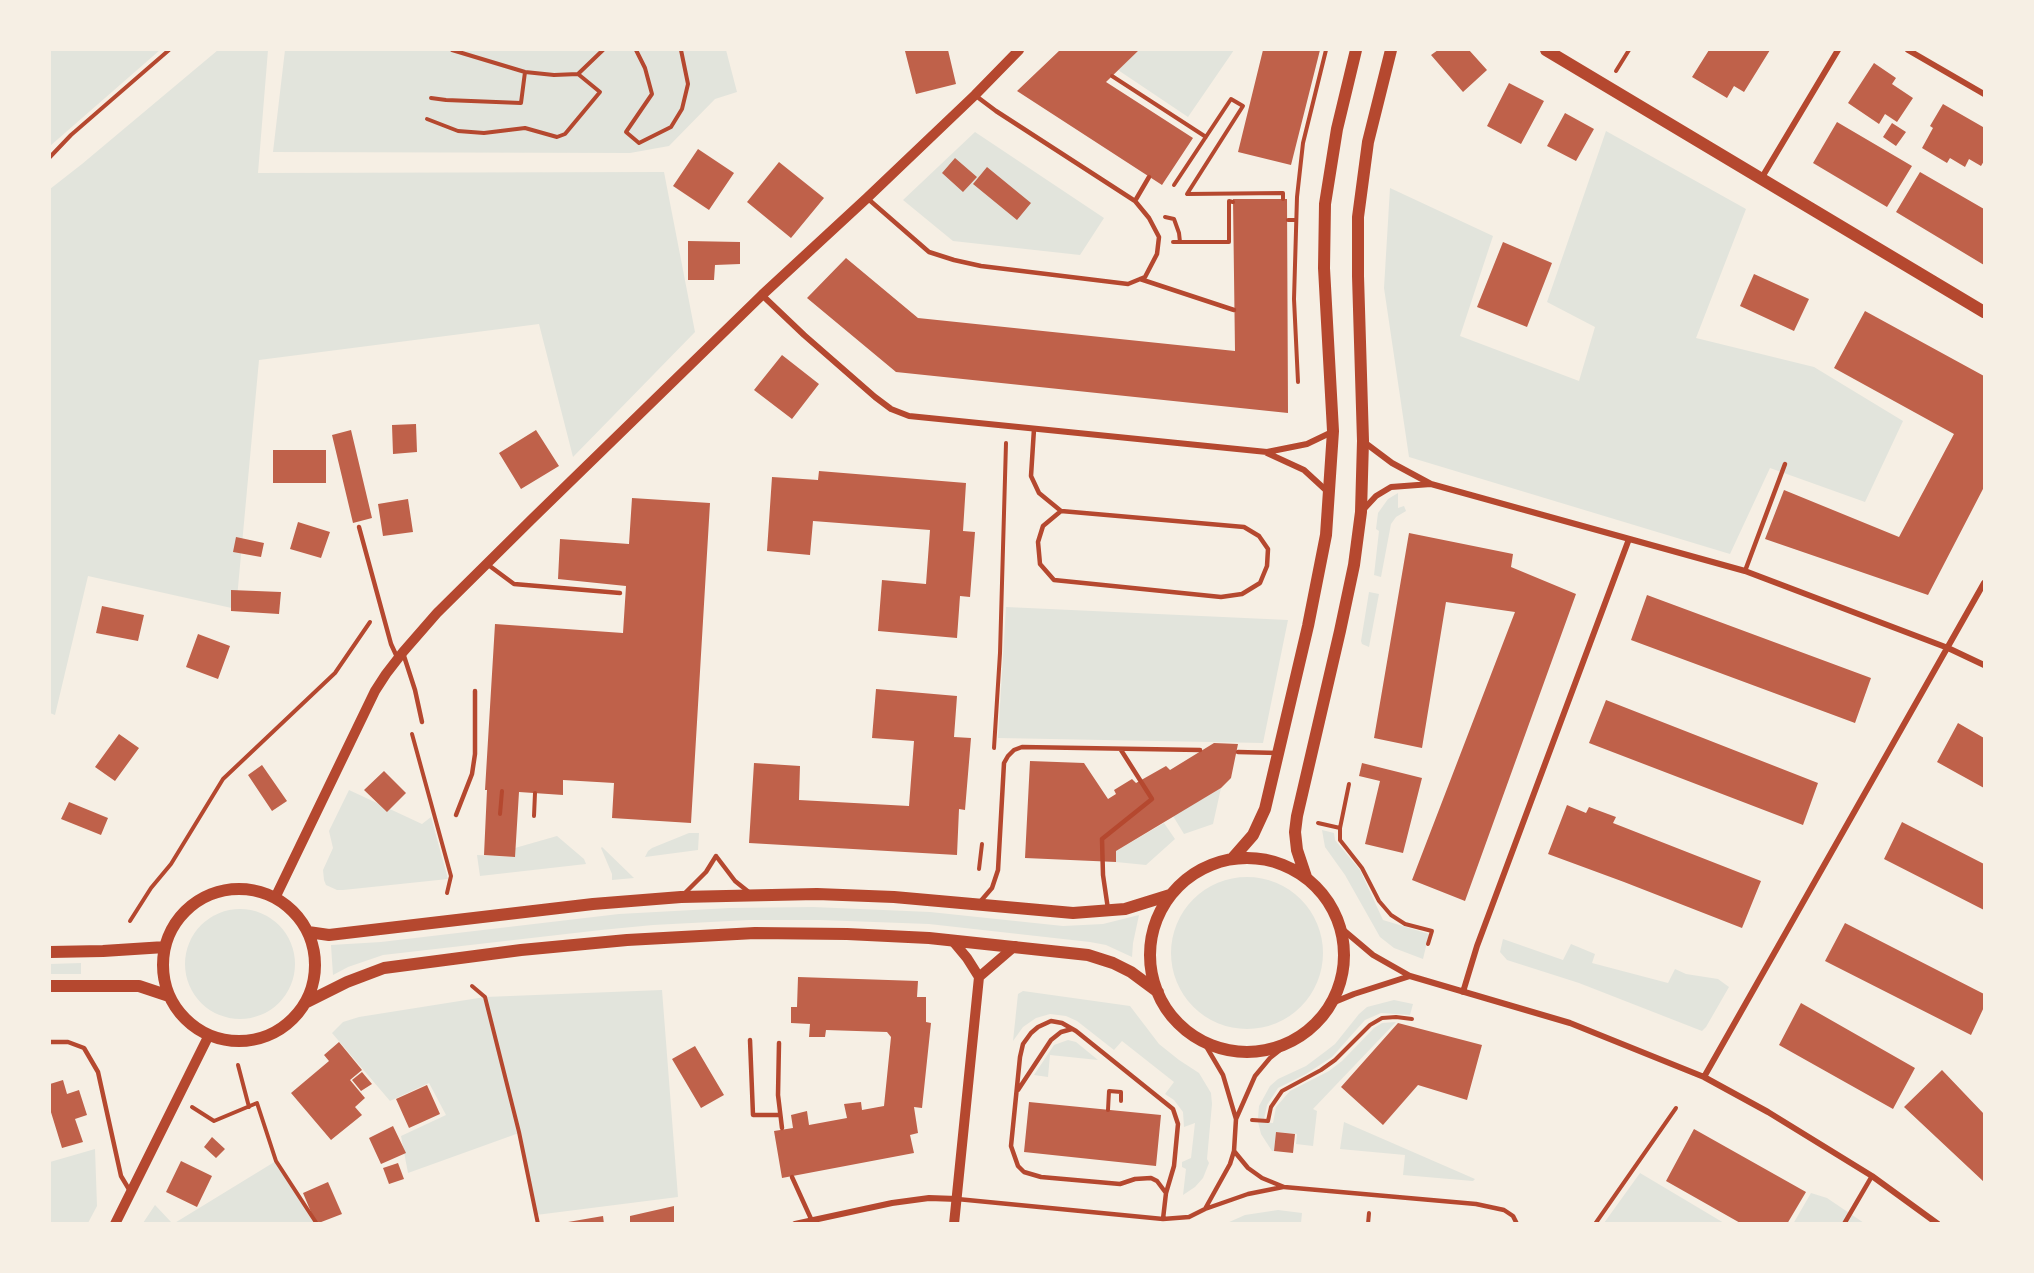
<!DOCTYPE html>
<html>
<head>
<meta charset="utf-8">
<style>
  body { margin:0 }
  #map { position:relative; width:2034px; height:1273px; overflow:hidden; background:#f6efe4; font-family:"Crimson Pro",serif }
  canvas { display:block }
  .frame { position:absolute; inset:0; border:51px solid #f6efe4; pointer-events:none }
</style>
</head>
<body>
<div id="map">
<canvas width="2034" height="1273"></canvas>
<div class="frame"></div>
</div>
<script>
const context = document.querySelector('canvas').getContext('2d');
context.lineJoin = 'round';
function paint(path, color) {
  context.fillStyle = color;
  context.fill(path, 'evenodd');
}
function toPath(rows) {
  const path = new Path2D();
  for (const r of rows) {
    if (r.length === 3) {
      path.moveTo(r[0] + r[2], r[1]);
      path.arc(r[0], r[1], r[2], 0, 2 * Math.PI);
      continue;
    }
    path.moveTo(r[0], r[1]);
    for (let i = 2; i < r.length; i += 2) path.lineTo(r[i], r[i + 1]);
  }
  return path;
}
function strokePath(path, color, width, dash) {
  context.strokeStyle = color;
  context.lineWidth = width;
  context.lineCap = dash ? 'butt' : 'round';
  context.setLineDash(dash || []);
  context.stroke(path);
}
const green = toPath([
  [50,50,160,50,50,146],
  [218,50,268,50,258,173,664,172,695,332,573,457,539,324,259,360,236,609,88,576,55,715,50,713,50,189,82,164],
  [285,50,726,50,737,92,715,99,669,146,630,153,273,152],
  [1139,50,1234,50,1188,117,1118,70],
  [1606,131,1746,209,1696,338,1814,367,1903,421,1865,502,1770,468,1730,554,1409,457,1384,288,1390,188,1493,236,1460,336,1579,381,1595,327,1547,302],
  [975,132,1104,218,1080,255,953,241,903,200],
  [1398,493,1398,508,1404,506,1406,511,1396,517,1391,524,1381,577,1374,575,1379,531,1376,529,1378,513,1388,499],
  [1369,592,1379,594,1369,647,1362,644,1361,641],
  [1006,607,1288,620,1263,743,998,738],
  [1221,788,1213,824,1184,834,1173,816],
  [349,790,422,824,431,817,448,879,343,890,337,890,326,885,324,880,323,870,333,848,329,831],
  [1164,823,1175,839,1146,865,1116,862,1116,851],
  [1322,830,1334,833,1335,840,1360,870,1383,920,1429,934,1423,959,1394,948,1380,937,1345,875,1325,847],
  [689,833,699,833,698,850,645,857,648,851,652,848],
  [557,836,584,859,586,864,480,876,477,855,514,857,515,848],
  [602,847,634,878,612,880,612,874,601,848],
  [1247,953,76],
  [813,907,930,912,1063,926,1103,924,1139,915,1133,943,1132,957,1106,945,1090,942,929,924,820,920,749,920,653,925,601,930,383,955,348,967,333,975,331,945,381,942,619,914,730,908],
  [240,964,55],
  [1503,939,1563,960,1571,944,1595,954,1592,963,1668,983,1675,969,1686,974,1718,979,1729,987,1706,1027,1702,1031,1579,983,1507,960,1500,952],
  [81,963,81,974,50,974,50,964],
  [662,990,678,1197,536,1215,519,1133,408,1173,401,1136,446,1115,429,1083,390,1101,332,1033,343,1022,359,1017,485,997],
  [1023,991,1130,1006,1159,1044,1179,1060,1199,1073,1211,1093,1212,1104,1207,1159,1209,1163,1203,1178,1195,1187,1183,1195,1186,1169,1182,1167,1182,1162,1191,1158,1195,1123,1184,1127,1183,1112,1174,1100,1165,1094,1174,1082,1122,1041,1114,1050,1077,1021,1066,1016,1050,1014,1036,1018,1023,1027,1013,1041,1018,994],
  [1394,1000,1413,1004,1410,1015,1381,1013,1365,1020,1332,1057,1306,1074,1278,1088,1267,1105,1264,1119,1258,1118,1259,1106,1270,1086,1278,1079,1306,1066,1326,1051,1335,1044,1359,1014,1367,1007],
  [1396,1022,1313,1109,1317,1111,1313,1146,1296,1144,1297,1134,1276,1132,1274,1151,1272,1151,1261,1134,1258,1122,1273,1123,1276,1107,1290,1091,1329,1071,1342,1061,1374,1028,1382,1023],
  [1068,1040,1076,1042,1098,1060,1050,1055,1048,1077,1034,1075,1054,1045],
  [1344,1122,1475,1179,1473,1181,1403,1175,1405,1155,1340,1149],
  [95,1149,97,1206,88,1223,50,1223,50,1162],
  [276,1161,317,1224,173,1224],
  [1640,1173,1724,1223,1604,1223],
  [1811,1193,1827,1198,1864,1223,1793,1224],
  [155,1205,172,1223,143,1223],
  [1278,1210,1302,1213,1301,1223,1227,1223,1245,1215]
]);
const building = toPath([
  [912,50,948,50,956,84,916,94,905,51],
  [1060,50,1139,50,1106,82,1193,138,1162,185,1017,91],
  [1263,50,1320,50,1291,165,1238,152],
  [1438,50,1469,50,1487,70,1463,92,1431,55],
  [1709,50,1770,50,1744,92,1734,86,1727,98,1692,77],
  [1874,63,1896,78,1892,84,1913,98,1897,122,1885,114,1879,124,1848,103],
  [1509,83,1544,101,1521,144,1487,126],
  [1943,104,1983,127,1984,161,1981,166,1969,159,1965,167,1950,158,1947,163,1922,148,1933,128,1930,126],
  [1565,113,1594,129,1576,161,1547,146],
  [1837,122,1912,166,1887,207,1813,163],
  [1892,123,1906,132,1896,146,1883,137],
  [698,149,734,173,709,210,673,186],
  [955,158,977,177,963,192,942,173],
  [779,162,824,198,791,238,747,202],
  [987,167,1031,203,1017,220,973,184],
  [1920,172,1984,209,1984,265,1896,212],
  [1233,199,1287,199,1288,413,896,372,807,298,846,258,918,318,1235,351],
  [688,241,740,242,740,264,715,265,714,280,688,280],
  [1503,242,1552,263,1527,327,1477,307],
  [1754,274,1809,299,1794,331,1740,306],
  [1865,311,1984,376,1984,487,1928,595,1765,539,1784,490,1899,537,1954,434,1834,368],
  [782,355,819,384,792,419,754,390],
  [416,424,417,452,393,454,392,425],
  [351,430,372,518,353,523,332,435],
  [536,430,559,466,521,489,499,453],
  [273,450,326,450,326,483,273,483],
  [819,471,966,483,963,531,975,532,970,597,960,596,957,638,878,631,882,580,926,584,930,530,813,521,810,555,767,551,772,477,818,480],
  [632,498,710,503,691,823,612,818,614,783,563,780,563,795,519,792,515,857,484,855,487,790,485,790,495,624,623,633,626,586,558,579,560,539,629,544],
  [408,499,413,532,383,536,378,504],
  [298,522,330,532,321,558,290,549],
  [1409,533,1513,554,1511,567,1576,594,1465,901,1412,880,1515,612,1446,602,1422,748,1374,738],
  [236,537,264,543,261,557,233,552],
  [231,590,281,592,279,614,231,611],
  [1647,595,1871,678,1855,723,1631,640],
  [102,606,144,615,138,641,96,633],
  [198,634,230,646,218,679,186,667],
  [876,689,957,696,954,737,971,738,965,810,959,809,957,855,749,843,754,763,800,766,799,800,909,806,914,741,872,738],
  [1606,700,1818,783,1803,825,1589,743],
  [1958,723,1984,738,1984,788,1937,762],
  [119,734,139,748,115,781,95,767],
  [1214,743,1238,744,1231,778,1221,788,1116,851,1116,862,1025,858,1030,761,1084,763,1108,799,1116,794,1114,790,1132,779,1136,783,1166,766,1170,770],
  [1362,763,1422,778,1403,853,1365,844,1380,781,1359,776],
  [262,765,287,801,272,811,248,775],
  [384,771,406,793,387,812,364,790],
  [69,802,108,818,101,835,61,819],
  [1567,805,1586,813,1589,807,1616,817,1613,823,1761,881,1742,928,1624,882,1548,854],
  [1902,822,1984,864,1984,910,1884,859],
  [1845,923,1984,994,1984,1007,1971,1035,1825,961],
  [798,977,918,981,917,997,926,997,926,1022,931,1023,922,1108,914,1107,918,1133,910,1135,914,1153,782,1178,774,1131,793,1128,791,1115,807,1111,809,1125,847,1118,844,1104,861,1102,862,1110,884,1106,891,1037,887,1032,826,1030,825,1037,809,1037,810,1024,791,1023,791,1007,797,1007],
  [1801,1003,1915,1068,1893,1109,1779,1045],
  [1398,1023,1482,1045,1467,1100,1418,1085,1383,1125,1341,1087],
  [339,1042,362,1070,350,1080,365,1098,355,1107,362,1115,331,1140,291,1093,329,1061,324,1055],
  [695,1046,724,1095,701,1108,672,1059],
  [1942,1070,1984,1114,1984,1182,1904,1107],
  [362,1072,372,1084,361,1091,352,1080],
  [63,1080,67,1094,79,1090,87,1115,75,1119,83,1142,62,1148,50,1109,50,1084],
  [427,1085,440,1114,409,1128,396,1099],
  [1029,1102,1161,1115,1156,1166,1024,1152],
  [393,1126,406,1153,381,1164,369,1138],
  [1694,1129,1806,1192,1787,1224,1742,1224,1666,1181],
  [1276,1132,1295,1134,1293,1153,1274,1151],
  [212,1137,225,1149,216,1158,204,1147],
  [181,1161,212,1176,197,1207,166,1192],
  [398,1163,404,1179,389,1184,383,1168],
  [328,1182,342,1214,316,1224,303,1193],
  [674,1206,674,1224,630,1224,630,1216],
  [603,1216,604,1224,568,1224,568,1222]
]);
const path = toPath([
  [452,50,525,72,554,75,578,74],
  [636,50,645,68,652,94,626,132,639,143,671,127,682,109,688,84,681,50],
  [1616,71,1629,50],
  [1112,76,1206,137],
  [431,98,446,100,521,103,525,72],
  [427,119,458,131,484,133,525,128,557,137,565,134,600,92,578,74,603,50],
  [50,157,71,135,169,50],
  [1174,185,1231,99,1243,106,1187,194,1283,193,1283,199],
  [1165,217,1174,219,1179,233,1180,242],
  [1288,220,1296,220],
  [1173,242,1229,242,1229,201,1233,202],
  [1298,382,1294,299,1297,197,1303,143,1326,50],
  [412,734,451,876,447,893],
  [994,748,1000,653,1006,443],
  [1349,784,1340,828,1340,840,1362,868,1379,901,1391,915,1405,924,1432,931,1428,944],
  [500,814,502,791],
  [534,816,535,793],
  [1318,823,1340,828],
  [979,869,982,844],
  [130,921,151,888,171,864,223,779,335,673,370,622],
  [472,986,485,997,519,1132,538,1224],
  [238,1065,249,1107],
  [192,1107,214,1121,257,1103,276,1161,317,1224],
  [1108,1110,1109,1091,1121,1092,1121,1101],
  [1252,1120,1268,1121,1271,1107,1282,1091,1321,1070,1335,1060,1370,1025,1382,1018,1396,1017,1412,1019],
  [1368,1224,1369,1213],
  [1595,1224,1676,1108]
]);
const service = toPath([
  [867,198,929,252,954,260,981,266,1128,284,1145,277,1157,254,1159,237,1149,218,1135,201,996,111,976,96],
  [1135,201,1149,177],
  [1140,279,1234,310],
  [1034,429,1031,476,1039,493,1061,511,1043,526,1038,542,1040,564,1054,580,1221,597,1242,594,1260,583,1267,566,1268,549,1259,536,1244,527,1061,511],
  [359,527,391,644,397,657],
  [487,564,514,584,620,593],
  [1745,571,1785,464],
  [403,653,415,690,422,722],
  [1238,752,1278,753],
  [456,815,472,774,475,754,475,691],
  [685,893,706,872,716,856,735,881,750,893],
  [979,903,992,888,998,870,1004,763,1008,756,1014,750,1022,747,1200,750],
  [1108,909,1103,875,1102,839,1152,799,1121,750],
  [750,1040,753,1115,780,1115],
  [50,1042,68,1042,84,1048,98,1072,121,1176,130,1191],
  [779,1043,778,1095,782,1128],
  [1018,1090,1051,1040,1061,1032,1072,1029],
  [1236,1119,1255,1076,1270,1058,1289,1043],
  [1234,1151,1248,1168,1262,1178,1284,1187,1476,1204,1504,1210,1513,1216,1517,1224],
  [792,1177,812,1221],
  [957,1199,1163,1219,1189,1217,1205,1209,1230,1164,1234,1151,1236,1119,1223,1075,1203,1041],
  [1205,1209,1248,1194,1283,1187],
  [1163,1219,1166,1193,1174,1166,1178,1124,1173,1109,1076,1031,1062,1023,1051,1021,1038,1027,1031,1033,1023,1044,1020,1057,1011,1146,1018,1166,1024,1172,1041,1177,1120,1184,1135,1179,1151,1178,1157,1181,1166,1193],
  [1844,1224,1872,1176]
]);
const minor = toPath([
  [1908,50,1984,94],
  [1761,179,1838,50],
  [762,295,804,335,875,397,891,409,909,416,1267,452,1307,444,1332,432],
  [1364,442,1392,463,1431,484,1745,571,1948,648,1984,665],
  [1267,453,1304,470,1329,493],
  [1363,510,1376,496,1391,487,1431,484],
  [1341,928,1373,955,1410,976,1570,1023,1704,1077,1768,1112,1872,1176,1938,1224],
  [1463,992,1477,946,1629,539],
  [1332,1003,1354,994,1410,976],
  [1704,1077,1984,583],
  [795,1224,892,1203,929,1198,957,1199]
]);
const tertiary = toPath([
  [275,898,375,691,386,674,403,652,437,613,533,518,762,295,867,198,975,95,1019,50],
  [952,940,967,958,979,977,954,1224],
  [979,977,1015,946],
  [115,1224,209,1035]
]);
const secondary = toPath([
  [1546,50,1984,312],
  [1247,955,97],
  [1232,859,1253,835,1265,809,1308,626,1326,535,1333,431,1324,268,1325,204,1337,129,1356,50],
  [1306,877,1297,850,1295,832,1297,816,1340,631,1354,565,1361,512,1363,441,1358,276,1358,217,1368,142,1391,50],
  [239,965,76],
  [308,932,329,935,593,904,681,897,817,894,894,897,1073,913,1125,909,1170,895],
  [50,952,103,951,165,947],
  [50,986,139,986,169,996],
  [307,1002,347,982,384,968,521,950,627,940,755,933,847,934,929,938,1088,955,1113,963,1131,972,1158,992]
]);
paint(green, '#e2e4dc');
paint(building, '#bf614a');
strokePath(path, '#b5482f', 4);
strokePath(service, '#b5482f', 4.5);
strokePath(minor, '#b5482f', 6);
strokePath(tertiary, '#b5482f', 10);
strokePath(secondary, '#b5482f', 12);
</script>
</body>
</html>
